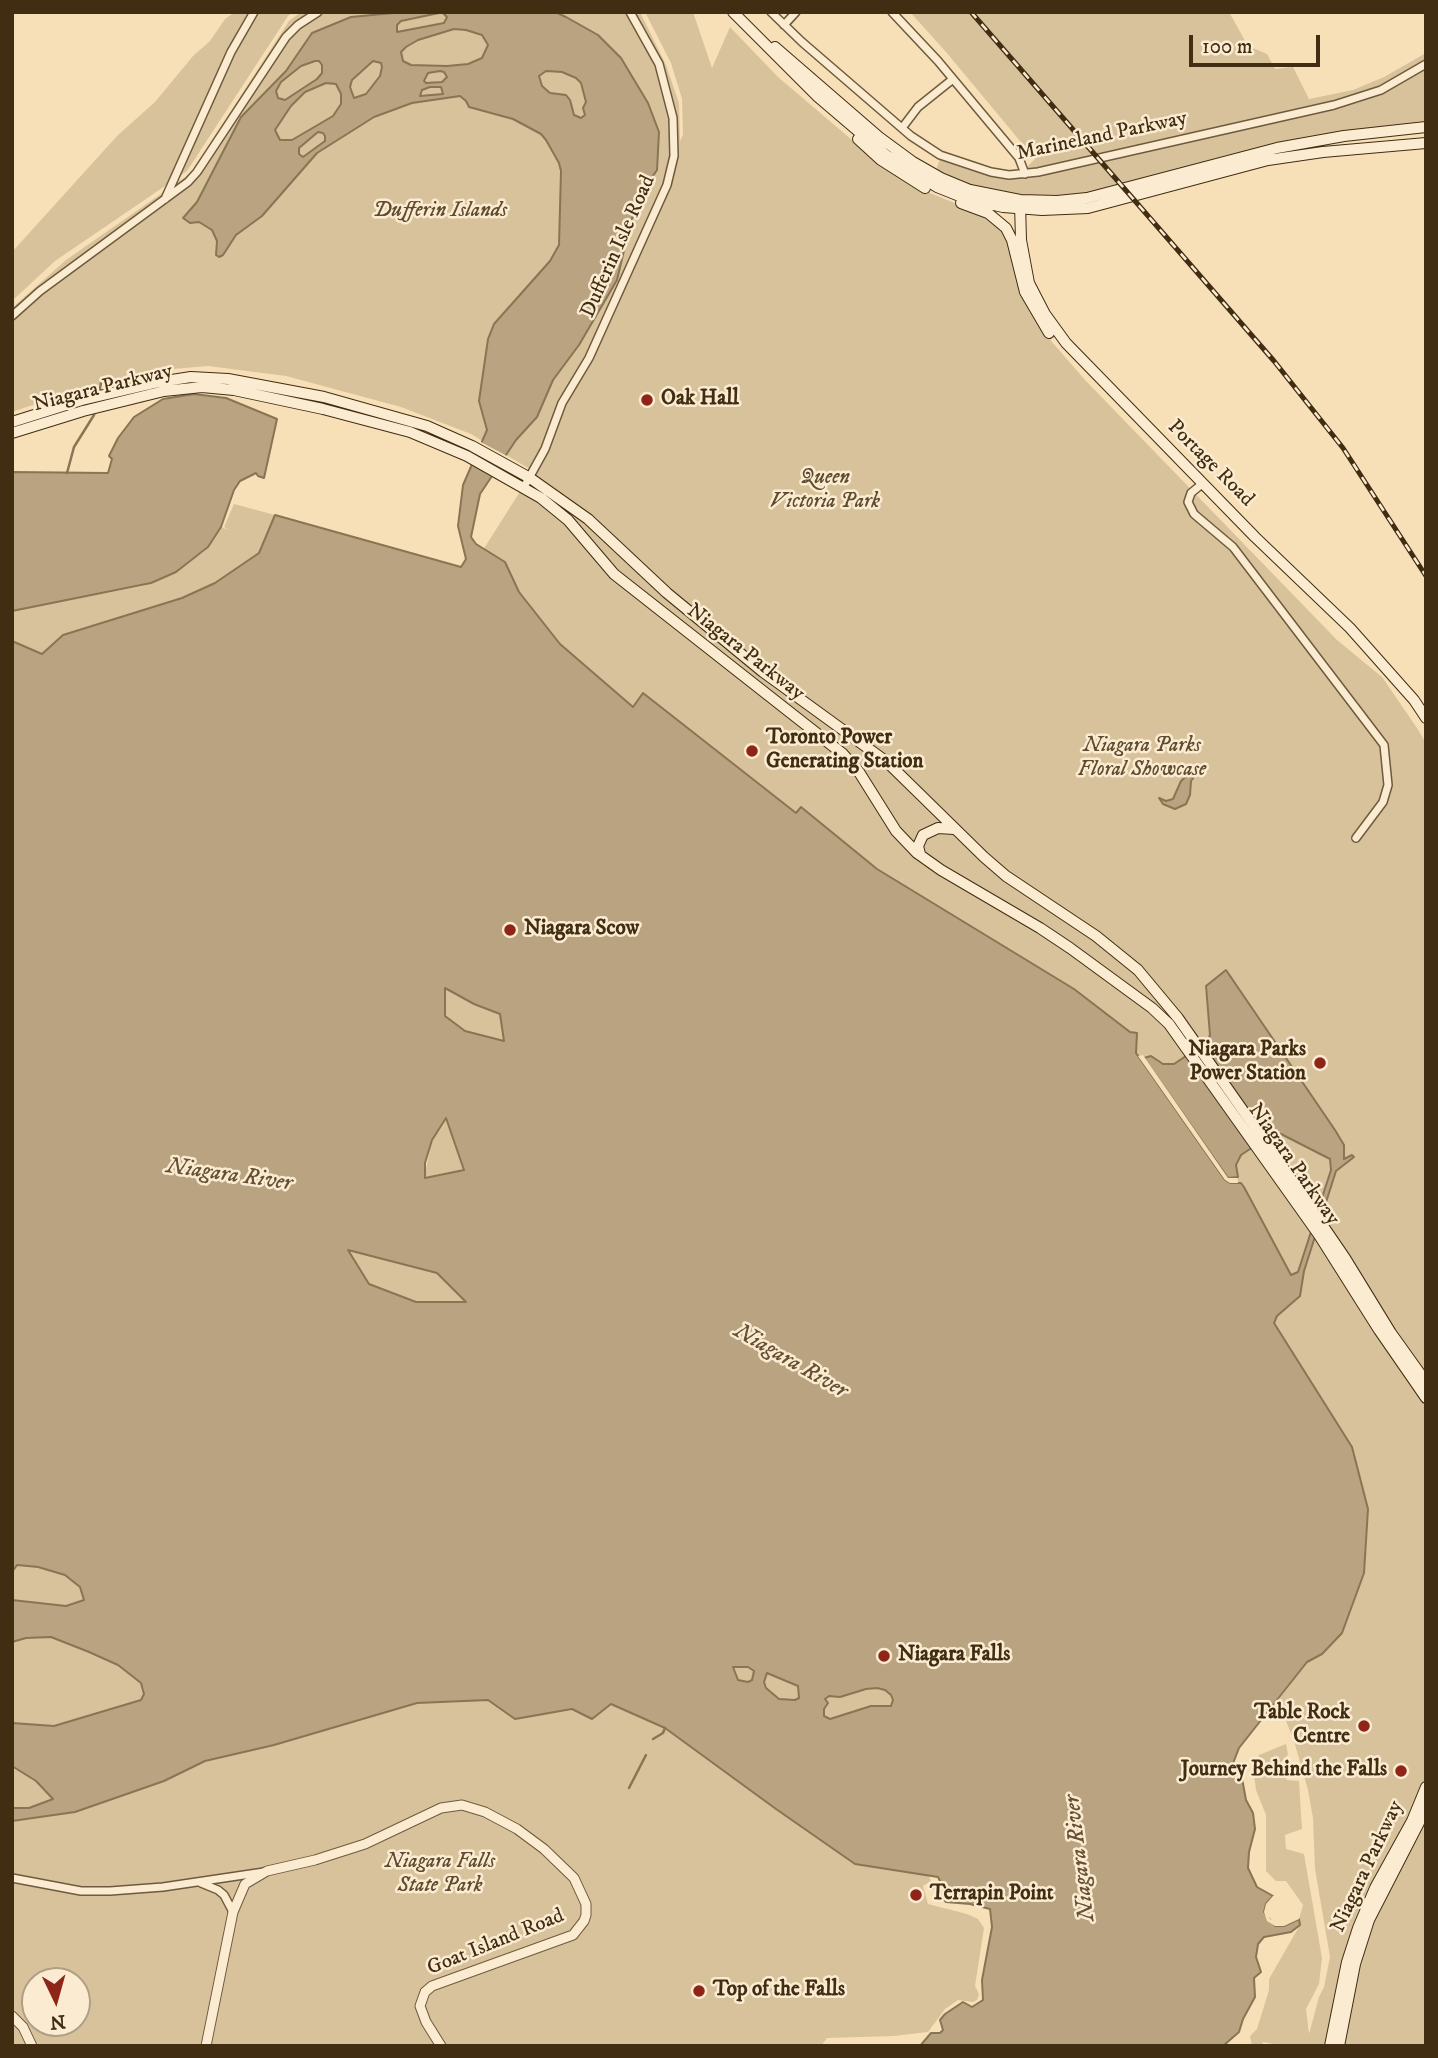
<!DOCTYPE html>
<html>
<head>
<meta charset="utf-8">
<style>
  body { margin:0 }
  #map { position:relative; width:1438px; height:2058px; overflow:hidden; background:#f7e0b8; font-family:"IM FELL DW Pica",serif }
  canvas { display:block }
  .frame { position:absolute; inset:0; border:14px solid #412d12; pointer-events:none }
  .north { position:absolute; left:21px; top:1967px; width:70px; height:70px; box-sizing:border-box; background:#faebd1; border:2px solid #b09f85; border-radius:50%; rotate:175deg; font-size:19px; font-weight:700; line-height:28px; text-align:center; color:#412d12 }
  .north::after { content:''; display:block; margin:auto; width:24px; height:32px; background:#8f2418; clip-path:polygon(50% 0,100% 100%,50% 72%,0 100%) }
  .scale { position:absolute; left:1189px; top:35px; width:131px; height:32px; box-sizing:border-box; border:4px solid #412d12; border-top:0; padding-left:9px; font-size:21px; line-height:24px; white-space:nowrap; color:#412d12; -webkit-text-stroke:5px #faebd1; paint-order:stroke }
</style>
</head>
<body>
<div id="map">
<canvas width="1438" height="2058"></canvas>
<div class="frame"></div>
<div class="north">N</div>
<div class="scale">100 m</div>
</div>
<script>
const context = document.querySelector('canvas').getContext('2d');
context.lineJoin = 'round';
function paint(path, color) {
  context.fillStyle = color;
  context.fill(path, 'evenodd');
}
function toPath(rows) {
  const path = new Path2D();
  for (const r of rows) {
    path.moveTo(r[0], r[1]);
    for (let i = 2; i < r.length; i += 2) path.lineTo(r[i], r[i + 1]);
  }
  return path;
}
function strokePath(path, color, width, dash) {
  context.strokeStyle = color;
  context.lineWidth = width;
  context.lineCap = dash ? 'butt' : 'round';
  context.setLineDash(dash || []);
  context.stroke(path);
}
function drawText(font, color, halo, rows, align = 'center') {
  context.font = font + ' "IM FELL DW Pica",serif';
  context.lineWidth = 5;
  context.setLineDash([]);
  context.textBaseline = 'middle';
  context.strokeStyle = halo;
  context.fillStyle = color;
  for (const [text, x, y, turn = 0] of rows) {
    context.save();
    context.translate(x, y);
    context.rotate((+turn || 0) * Math.PI / 180);
    context.textAlign = isNaN(turn) ? turn : align;
    if (halo) context.strokeText(text, 0, 0);
    context.fillText(text, 0, 0);
    context.restore();
  }
}
const green = toPath([
  [235,12,293,12,288,16,187,171,55,261,12,301,12,252,117,136,155,102,193,56,210,41,225,19],
  [301,12,640,12,666,65,679,103,680,141,683,135,682,99,671,63,645,12,693,12,712,68,730,27,778,77,872,157,923,190,983,215,1004,232,1041,327,1052,342,1086,381,1337,640,1382,677,1417,728,1426,743,1426,2046,1283,2046,1263,2042,1262,2046,1252,2046,1250,2036,1257,2029,1269,1990,1269,1979,1300,1925,1299,1919,1303,1905,1286,1881,1276,1881,1266,1871,1266,1815,1256,1790,1254,1775,1259,1755,1286,1744,1288,1755,1281,1762,1279,1769,1287,1780,1299,1781,1302,1829,1285,1835,1286,1849,1304,1854,1322,1958,1319,1984,1306,2009,1309,2034,1319,1997,1324,1987,1330,1957,1315,1869,1313,1818,1308,1790,1294,1741,1278,1701,1307,1662,1322,1654,1352,1447,1274,1323,1276,1316,1300,1296,1303,1276,1298,1272,1294,1275,1289,1274,1247,1191,1238,1183,1236,1168,1241,1155,1276,1133,1324,1155,1331,1162,1336,1161,1205,988,1210,1035,1207,1042,1174,1064,1163,1064,1153,1057,1146,1057,1140,1060,1136,1053,1130,1032,1074,989,877,869,801,808,796,813,644,693,633,707,560,644,519,592,505,562,483,550,533,471,471,434,401,407,286,376,208,366,173,369,79,389,12,412,12,308,66,260,191,173,289,21],
  [910,12,1229,12,1248,46,1267,54,1275,69,1293,67,1309,99,1353,90,1384,77,1426,53,1426,123,1310,136,1216,158,1116,188,1084,194,1049,197,1008,194,969,185,936,170,941,156,1017,177,1035,159,946,52],
  [234,504,275,515,259,553,215,583,182,598,63,635,42,654,12,641,12,611,143,586,176,572,205,551,221,527,229,530,224,527],
  [445,987,474,1004,500,1014,504,1041,465,1031,445,1016],
  [446,1117,464,1170,424,1178,432,1140],
  [348,1249,437,1273,467,1302,416,1302,369,1284],
  [17,1565,38,1567,65,1575,80,1587,84,1601,66,1606,12,1600,12,1572],
  [51,1637,118,1665,141,1683,144,1694,141,1700,54,1726,12,1723,12,1642,26,1638],
  [733,1667,748,1667,754,1671,752,1680,748,1682,738,1680],
  [767,1672,798,1686,800,1697,795,1700,778,1699,766,1688,764,1682],
  [877,1688,885,1690,891,1695,893,1700,891,1706,871,1706,830,1719,824,1715,825,1699,829,1696,840,1697,866,1689],
  [488,1700,515,1719,611,1704,665,1728,841,1855,901,1872,928,1874,931,1881,923,1886,928,1904,967,1914,978,1919,984,1928,975,1986,979,1994,977,2000,973,2002,958,2000,945,2009,928,2032,894,2036,827,2038,821,2046,12,2046,12,1766,36,1781,54,1799,274,1745,417,1703],
  [35,1981,77,1981,77,2023,35,2023]
]);
const water = toPath([
  [404,12,555,12,566,17,598,35,621,58,648,103,659,132,657,170,644,189,631,221,617,280,579,345,553,380,537,417,516,440,480,494,471,537,476,544,505,562,519,592,560,644,633,707,643,693,796,813,801,807,877,869,1074,989,1130,1032,1137,1033,1136,1053,1225,1180,1230,1183,1241,1183,1244,1187,1291,1275,1298,1272,1331,1170,1330,1159,1281,1134,1274,1133,1241,1155,1236,1165,1238,1177,1228,1178,1144,1058,1151,1056,1163,1064,1174,1064,1207,1042,1210,1035,1206,986,1226,970,1335,1130,1344,1145,1344,1159,1352,1155,1354,1157,1336,1171,1304,1271,1300,1296,1277,1316,1274,1323,1352,1447,1368,1509,1364,1573,1342,1633,1322,1654,1307,1662,1239,1748,1232,1766,1241,1773,1246,1800,1253,1813,1255,1829,1249,1852,1248,1868,1257,1887,1273,1896,1266,1904,1264,1912,1275,1926,1284,1926,1299,1919,1300,1925,1291,1932,1264,1937,1258,1944,1256,1957,1261,1972,1254,1978,1255,1997,1243,2019,1239,2032,1223,2046,920,2046,931,2033,940,2033,943,2030,940,2020,945,2014,963,2002,972,2007,983,2000,982,1980,992,1927,990,1909,970,1904,946,1902,933,1887,940,1881,938,1877,855,1864,776,1809,665,1728,611,1704,592,1719,572,1709,515,1719,488,1700,417,1703,274,1745,205,1761,164,1781,75,1812,12,1821,12,1808,29,1808,53,1799,36,1781,12,1766,12,1723,54,1726,141,1700,144,1694,141,1683,118,1665,89,1652,51,1637,26,1638,12,1642,12,1600,66,1606,84,1600,80,1587,65,1575,38,1567,17,1565,12,1572,12,641,42,654,63,635,182,598,215,583,259,553,275,515,461,567,466,559,458,526,463,485,487,430,479,401,488,339,494,324,550,261,559,245,561,171,559,163,546,140,541,134,513,119,469,107,466,101,460,96,412,103,374,117,317,153,262,216,236,235,223,255,219,257,216,255,217,241,212,230,199,222,190,223,183,218,197,202,241,117,286,71,312,33,351,17,404,12],
  [439,13,443,13,447,17,444,23,397,32,397,25,401,21,439,13],
  [454,29,466,30,482,35,488,45,482,58,468,64,447,66,411,65,403,61,401,52,406,47,418,40,454,29],
  [315,61,319,61,322,65,322,73,317,79,285,100,278,98,276,91,281,82,301,66,315,61],
  [373,61,381,63,382,67,380,76,366,94,354,98,350,87,352,80,373,61],
  [440,71,444,72,447,77,442,82,426,83,424,81,428,73,440,71],
  [546,71,562,72,576,78,581,83,586,102,583,108,585,115,581,118,574,115,570,100,566,95,550,93,542,86,539,76,546,71],
  [326,83,336,84,341,94,341,104,333,116,292,140,280,140,275,130,291,106,305,92,326,83],
  [430,87,441,87,443,94,420,96,422,90,430,87],
  [318,132,323,133,325,136,325,141,303,157,299,154,299,148,318,132],
  [445,988,474,1004,500,1014,504,1041,465,1031,445,1016,445,988],
  [446,1118,464,1170,425,1178,425,1163,432,1140,446,1118],
  [348,1250,437,1273,466,1302,416,1302,369,1284,348,1250],
  [733,1667,748,1667,754,1671,752,1680,748,1682,738,1680,733,1667],
  [767,1673,798,1686,799,1698,795,1700,779,1699,766,1688,764,1682,767,1673],
  [877,1688,885,1690,891,1695,893,1700,891,1706,871,1706,830,1719,824,1716,824,1709,828,1703,825,1699,829,1696,840,1697,866,1689,877,1688],
  [194,394,226,398,277,419,264,478,258,476,256,473,240,481,234,490,221,527,208,547,176,572,151,583,12,611,12,472,108,473,112,459,109,456,118,438,134,417,163,399,194,394],
  [1200,768,1207,768,1197,773,1191,781,1190,795,1186,804,1175,809,1163,804,1159,798,1166,801,1173,799,1181,781,1191,772,1200,768]
]);
const pier = toPath([
  [479,441,507,456,494,478,468,463],
  [1143,1055,1228,1178,1237,1178,1238,1183,1230,1183,1225,1180,1138,1056],
  [1277,1895,1270,1906,1268,1912,1270,1919,1276,1922,1284,1922,1300,1915,1299,1919,1284,1926,1275,1926,1267,1921,1264,1912,1266,1904,1273,1896]
]);
const stream = toPath([
  [99,393,101,383],
  [67,473,74,447,94,415,95,410],
  [653,1739,663,1733,665,1728],
  [629,1788,646,1755]
]);
const minor = toPath([
  [771,12,802,42,911,136,940,155,991,172,1009,175,1038,172,1334,105,1381,90,1426,64],
  [892,12,938,61,1019,158,1025,174],
  [784,25,796,12],
  [902,128,918,107,953,79],
  [165,199,231,52,254,12],
  [12,316,40,291,188,182,197,172,286,37,298,25,318,12],
  [1202,484,1191,493,1188,502,1194,514,1233,547,1384,745,1388,785,1383,802,1356,838],
  [524,487,545,449,562,403,589,358,667,185,674,156,673,118,659,64,630,12],
  [12,1878,81,1891,110,1891,163,1887,264,1872],
  [201,1883,218,1890,224,1895,233,1912]
]);
const tertiary = toPath([
  [12,2016,23,2027,32,2046],
  [206,2046,233,1912,245,1884,267,1871,315,1860,365,1844,441,1808,462,1805,485,1812,517,1829,544,1849,574,1878,586,1904,586,1915,584,1921,573,1935,432,1986,425,1992,420,2006,426,2022,441,2046]
]);
const secondary = toPath([
  [733,12,818,97,886,155,937,187,967,199,1003,207,1042,210,1088,208,1268,160,1323,152,1426,143],
  [775,47,879,137,913,162,941,178,970,190,1020,200,1057,201,1087,198,1277,148,1344,136,1426,127],
  [858,139,881,160,925,188],
  [961,203,988,213,1006,228,1012,240,1025,292,1049,333],
  [1020,204,1021,240,1029,283,1045,314,1066,343,1255,537,1350,628,1414,700,1426,718],
  [12,422,82,400,159,382,191,377,228,379,324,397,427,426,472,446,530,478,588,519,667,593,763,672,887,762,984,857,1006,876,1096,936,1138,970,1178,1018,1291,1179,1345,1258,1391,1333,1426,1382],
  [12,433,83,411,164,391,202,387,234,390,323,409,410,432,467,456,541,498,568,520,614,574,843,754,859,772,896,831,917,853,941,870,1040,928,1070,948,1152,1008,1169,1024,1319,1235,1379,1330,1426,1398],
  [920,854,918,846,923,835,938,828,954,829],
  [1330,2046,1347,1962,1358,1928,1375,1888,1412,1821,1426,1787],
  [1339,2046,1355,1964,1369,1920,1426,1809]
]);
const rail = toPath([
  [971,12,1274,361,1343,448,1426,576]
]);
const markers = [
  [647,400,7,"#8f2418"],
  [752,751,7,"#8f2418"],
  [510,930,7,"#8f2418"],
  [1320,1063,7,"#8f2418"],
  [884,1656,7,"#8f2418"],
  [1364,1726,7,"#8f2418"],
  [1401,1771,7,"#8f2418"],
  [916,1895,7,"#8f2418"],
  [699,1991,7,"#8f2418"]
];
const streetNames = [
  ["Marineland Parkway",1102,137,-12],
  ["Dufferin Isle Road",619,247,-66],
  ["Niagara Parkway",103,389,-14],
  ["Portage Road",1210,464,45],
  ["Niagara Parkway",745,653,38],
  ["Niagara Parkway",1293,1165,55],
  ["Niagara Parkway",1368,1867,-65],
  ["Goat Island Road",496,1943,-22]
];
const parkNames = [
  ["Dufferin Islands",440,212],
  ["Queen",825,479],
  ["Victoria Park",825,503],
  ["Niagara Parks",1142,747],
  ["Floral Showcase",1142,771],
  ["Niagara Falls",440,1863],
  ["State Park",440,1887]
];
const poiNames = [
  ["Oak Hall",661,400],
  ["Toronto Power",766,739],
  ["Generating Station",766,763],
  ["Niagara Scow",524,930],
  ["Niagara Parks",1306,1051,"right"],
  ["Power Station",1306,1075,"right"],
  ["Niagara Falls",898,1656],
  ["Table Rock",1350,1714,"right"],
  ["Centre",1350,1738,"right"],
  ["Journey Behind the Falls",1387,1771,"right"],
  ["Terrapin Point",930,1895],
  ["Top of the Falls",713,1991]
];
const waterNames = [
  ["Niagara River",229,1176,8],
  ["Niagara River",790,1362,30],
  ["Niagara River",1081,1858,-97]
];
paint(green, '#d8c29c');
paint(water, '#b9a380');
strokePath(water, '#897454', 2);
paint(pier, '#f7e0b8');
strokePath(stream, '#897454', 2.5);
strokePath(minor, '#6e5a3c', 10);
strokePath(tertiary, '#6e5a3c', 11);
strokePath(secondary, '#412d12', 12);
strokePath(minor, '#faebd1', 7);
strokePath(tertiary, '#faebd1', 9);
strokePath(secondary, '#faebd1', 10);
strokePath(rail, '#412d12', 5);
strokePath(rail, '#faebd1', 2.5, [8]);
for (const [x, y, r, color] of markers) {
  const dot = new Path2D();
  dot.arc(x, y, r, 0, 2 * Math.PI);
  context.fillStyle = color;
  context.fill(dot);
  strokePath(dot, '#faebd1', 2.5);
}
drawText('21px', '#412d12', '#faebd1', streetNames);
drawText('italic 21px', '#5f4b2e', '#faebd1', parkNames);
drawText('bold 21px', '#412d12', '#faebd1', poiNames, 'left');
drawText('italic 23px', '#655033', '#faebd1', waterNames);
</script>
</body>
</html>
